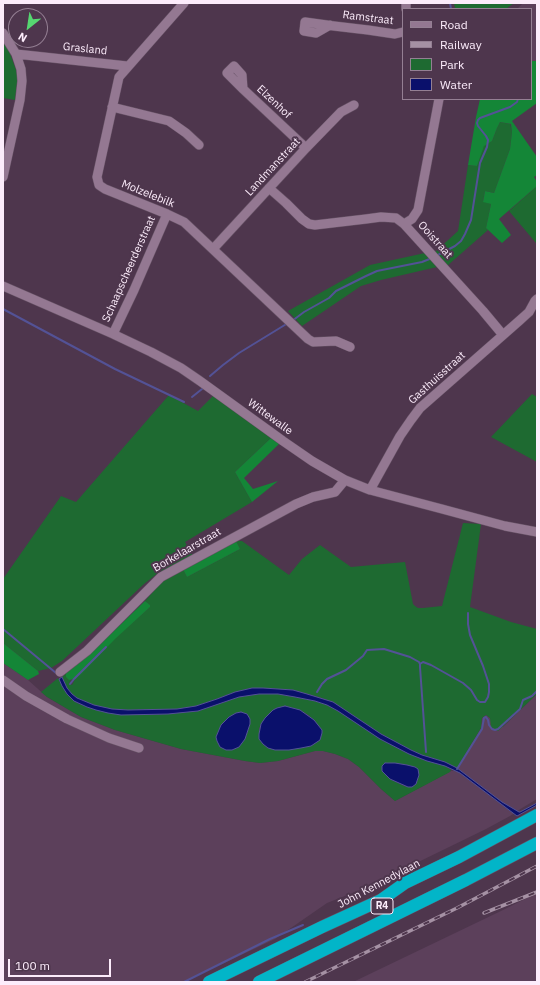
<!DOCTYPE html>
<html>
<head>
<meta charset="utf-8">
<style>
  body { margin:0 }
  #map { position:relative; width:540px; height:985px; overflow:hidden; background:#4e364d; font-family:"IBM Plex Sans",sans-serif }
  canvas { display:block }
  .frame { position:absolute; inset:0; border:4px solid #fcecfb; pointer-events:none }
  .legend { position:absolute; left:402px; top:8px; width:130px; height:92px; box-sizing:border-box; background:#4e364d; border:1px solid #947f93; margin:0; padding:5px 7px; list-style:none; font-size:12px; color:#fcecfb }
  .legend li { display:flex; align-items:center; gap:8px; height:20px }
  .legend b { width:20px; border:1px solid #947f93 }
  .north { position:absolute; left:8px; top:8px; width:40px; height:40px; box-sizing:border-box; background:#4e364d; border:1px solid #947f93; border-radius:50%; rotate:210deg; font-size:11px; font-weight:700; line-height:16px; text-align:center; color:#fcecfb }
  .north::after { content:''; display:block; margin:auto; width:14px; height:18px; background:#56d671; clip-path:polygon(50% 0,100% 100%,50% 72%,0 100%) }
  .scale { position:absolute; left:8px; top:959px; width:103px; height:18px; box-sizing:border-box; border:2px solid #fcecfb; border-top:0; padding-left:5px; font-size:12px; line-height:14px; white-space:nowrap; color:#fcecfb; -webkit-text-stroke:3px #4e364d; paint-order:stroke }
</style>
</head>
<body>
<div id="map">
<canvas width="540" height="985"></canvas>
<div class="frame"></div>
<ul class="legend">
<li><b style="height:5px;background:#947892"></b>Road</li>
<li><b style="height:5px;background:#a591a4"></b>Railway</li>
<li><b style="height:11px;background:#1e6a31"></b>Park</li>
<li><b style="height:11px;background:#0a106b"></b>Water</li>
</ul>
<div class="north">N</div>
<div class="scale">100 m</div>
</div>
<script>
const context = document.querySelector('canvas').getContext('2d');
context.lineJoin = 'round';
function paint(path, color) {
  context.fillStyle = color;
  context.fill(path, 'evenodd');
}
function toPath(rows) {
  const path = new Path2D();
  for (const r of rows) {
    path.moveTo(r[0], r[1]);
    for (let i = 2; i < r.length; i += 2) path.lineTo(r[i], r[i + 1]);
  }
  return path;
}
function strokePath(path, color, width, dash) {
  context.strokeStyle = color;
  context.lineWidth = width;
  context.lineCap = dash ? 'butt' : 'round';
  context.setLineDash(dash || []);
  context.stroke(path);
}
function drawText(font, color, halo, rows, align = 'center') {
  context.font = font + ' "IBM Plex Sans",sans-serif';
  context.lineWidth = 4;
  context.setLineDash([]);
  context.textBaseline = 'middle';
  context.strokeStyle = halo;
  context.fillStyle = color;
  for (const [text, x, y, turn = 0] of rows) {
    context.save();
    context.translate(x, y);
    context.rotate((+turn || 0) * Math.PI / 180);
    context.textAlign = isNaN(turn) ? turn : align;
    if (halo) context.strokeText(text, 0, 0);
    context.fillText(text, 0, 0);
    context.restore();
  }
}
const built = toPath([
  [523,3,537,3,537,75,531,76,531,9,517,9],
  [3,663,28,680,47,697,81,717,115,730,181,749,245,761,260,763,278,761,315,751,323,751,335,754,348,759,359,767,381,789,395,801,451,771,455,771,481,728,482,718,486,715,503,727,537,694,537,799,522,808,510,816,486,829,365,888,327,903,275,939,184,982,3,982],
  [537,893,537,982,353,982,501,911]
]);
const green = toPath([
  [454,3,514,3,506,9,464,9,455,8],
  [3,41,9,51,18,75,15,100,3,98],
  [500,122,510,124,512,132,510,149,494,193,485,191,483,201,491,204,486,228,488,230,447,266,435,252,458,231,468,165,477,166,484,145,492,141,497,128],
  [537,186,537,242,536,243,509,211],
  [425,253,437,267,381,280,361,286,302,326,288,311,370,265],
  [532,394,537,397,537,462,491,437],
  [169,395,198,411,214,395,271,438,235,472,252,502,185,542,193,556,158,573,144,584,62,661,51,668,38,671,3,643,3,579,61,496,76,502],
  [463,523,481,524,470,607,511,622,537,629,537,694,498,731,491,727,490,718,486,715,482,718,481,728,457,768,445,762,422,755,405,747,381,734,333,702,319,697,293,690,263,688,252,688,235,692,217,699,196,706,177,709,128,710,112,709,94,705,77,698,72,695,67,688,62,677,66,673,66,677,69,680,71,680,69,683,72,685,75,679,114,639,150,607,150,605,145,601,164,579,183,569,187,577,240,549,236,541,242,541,289,575,302,559,320,545,351,567,405,562,413,604,415,606,418,608,423,608,442,606],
  [58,678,67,694,74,701,79,704,96,710,136,715,168,714,198,711,239,697,259,694,278,694,295,697,315,701,327,705,338,711,391,745,418,758,445,766,451,770,450,772,395,801,381,789,359,767,348,759,335,754,323,751,315,751,278,761,260,763,245,761,181,749,115,730,81,717,47,697,41,692],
  [285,706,300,710,310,716,301,748,275,750,259,729,261,724,270,713,277,708],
  [389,763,407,765,415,767,412,787,408,787,404,786,390,779]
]);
const forest = toPath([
  [531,61,537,61,537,103,512,121,537,157,537,175,534,177,537,182,537,186,499,219,511,235,502,243,486,228,491,204,483,202,485,191,494,193,510,149,512,132,511,124,500,122,497,128,492,141,484,146,477,166,468,165,476,117,480,99,531,99],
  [271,438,279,444,244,478,253,489,278,481,252,502,235,472],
  [236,541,240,549,187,577,183,569],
  [145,601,150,605,150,607,115,639,81,674,75,679,69,680,66,677,66,673,92,652],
  [3,643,38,671,39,674,28,680,3,663]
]);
const water = toPath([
  [62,677,67,688,72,694,77,698,94,705,112,709,128,710,177,709,196,706,217,699,235,692,252,688,263,688,293,690,307,694,333,702,381,734,411,750,422,755,445,762,457,768,502,802,519,812,520,812,537,803,537,805,517,816,460,773,445,766,427,761,409,754,380,739,338,711,327,705,315,701,295,697,278,694,259,694,239,697,198,711,168,714,121,715,108,713,96,710,87,707,74,701,67,694,62,686,59,679,62,677],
  [285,706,300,710,314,720,322,730,322,733,320,740,311,746,301,748,289,750,275,750,268,748,263,744,259,739,259,734,261,724,265,718,273,710,277,708,285,706],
  [241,712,247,714,250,719,250,724,245,739,239,747,232,750,226,750,220,747,217,741,216,737,221,725,229,717,236,713,241,712],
  [385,763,395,763,407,765,415,767,418,769,419,775,416,784,412,787,408,787,390,779,382,771,382,766,385,763]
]);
const stream = toPath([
  [450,3,451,9],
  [436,256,455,246,461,241,465,234,471,220,480,163,487,147,488,140,486,136,478,126,477,123,478,120,480,118,510,107,517,102,518,99],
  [3,309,115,369,184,402],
  [292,321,304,312,329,298,336,291,366,276,377,271,422,262,432,258],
  [210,376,223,365,239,353,288,323],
  [192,397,202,389],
  [3,629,56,673],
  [70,684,74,679,106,647],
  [317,692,322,684,327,679,346,670,363,656,367,650,384,649,410,657,419,662,420,664],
  [426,752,420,667,420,664,423,662,431,665,463,683,471,690,477,700,480,702,485,702,488,697,489,692,489,684,483,666,470,635,468,624,468,613],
  [457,769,482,729,484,718,486,717,488,720,489,725,492,729,495,730,498,729,520,709,523,700,532,696,537,691],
  [184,982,270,939,303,925]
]);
const minor = toPath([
  [184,3,119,77,97,177,99,185,105,189,167,214,184,222,308,339,313,342,336,341,350,347],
  [406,3,406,9],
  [330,25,316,33,304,31,305,22,334,26,368,30,395,34,403,32],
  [3,33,16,54,21,69,22,81,20,100,3,177],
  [16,54,127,66],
  [243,89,242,75,234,66,227,73,243,89,306,148],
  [112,107,169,121,186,133,199,145],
  [269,188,286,203,302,219,309,224,315,225,366,219,381,217,396,218,404,224,483,311,503,335],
  [404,224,412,219,418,210,439,99],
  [213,249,306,148,341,112,354,105],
  [3,286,113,334,151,352,181,368,200,381,283,441,312,461,345,480,370,490,442,509,505,526,537,532],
  [113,334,134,290,167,214],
  [370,490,400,436,411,420,420,408,519,321,529,312,535,301,537,299],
  [60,672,87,651,161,577,296,504,313,497,335,492,345,480],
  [3,680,26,696,67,719,109,738,139,748]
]);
const highway = toPath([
  [209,982,322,927,381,900,405,883,459,857,537,815],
  [259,982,466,880,537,843]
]);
const rail = toPath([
  [484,913,537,892],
  [305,982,457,908,537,866]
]);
const shields = [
  [382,906,22]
];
const shieldNames = [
  ["R4",382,906]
];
const streetNames = [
  ["Ramstraat",368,18,7],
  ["Grasland",85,49,6],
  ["Elzenhof",274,102,43],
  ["Landmanstraat",273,167,-47],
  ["Molzelebilk",148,194,22],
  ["Ooistraat",435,240,48],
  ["Schaapscheerderstraat",129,269,-66],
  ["Gasthuisstraat",437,378,-42],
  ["Wittewalle",270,417,36],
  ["Borkelaarstraat",187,550,-30],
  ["John Kennedylaan",379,884,-28]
];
paint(built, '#5c405b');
paint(green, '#1e6a31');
paint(forest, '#148637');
paint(water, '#0a106b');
strokePath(water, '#535296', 1);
strokePath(stream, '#535296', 2);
strokePath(minor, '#675366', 10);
strokePath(highway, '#675366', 13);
strokePath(minor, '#947892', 9);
strokePath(highway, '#02b5c8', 12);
strokePath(rail, '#a591a4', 3.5);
strokePath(rail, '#4e364d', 2, [6]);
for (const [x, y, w] of shields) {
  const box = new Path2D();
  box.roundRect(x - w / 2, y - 8, w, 16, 3);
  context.fillStyle = '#4e364d';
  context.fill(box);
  strokePath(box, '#fcecfb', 1);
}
drawText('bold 10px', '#fcecfb', null, shieldNames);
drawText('11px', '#fcecfb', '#4e364d', streetNames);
</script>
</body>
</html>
